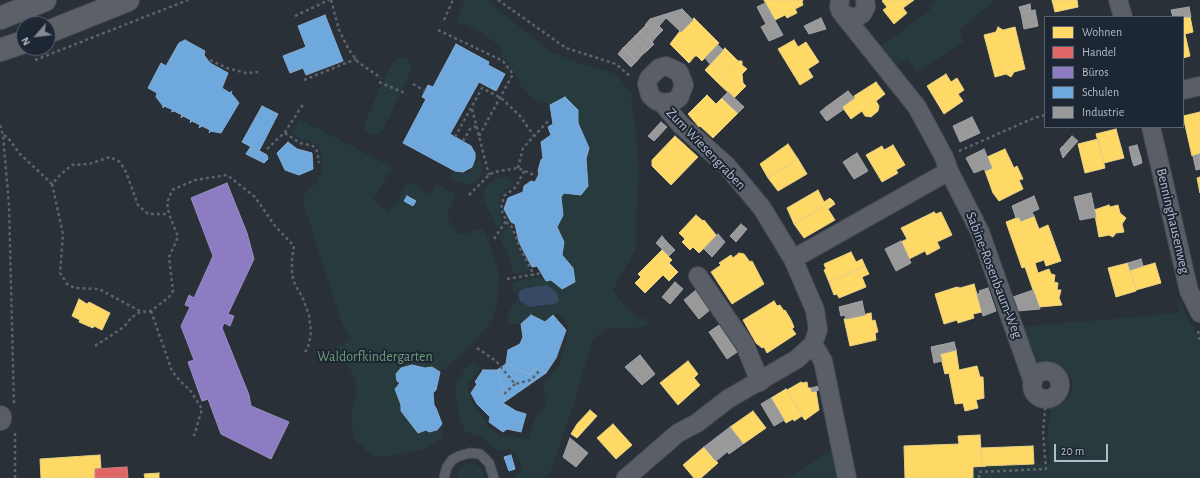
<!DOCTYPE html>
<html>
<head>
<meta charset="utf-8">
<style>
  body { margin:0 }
  #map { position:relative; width:1200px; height:478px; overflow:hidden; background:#2a3038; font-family:"Alegreya Sans",sans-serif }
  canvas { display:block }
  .legend { position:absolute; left:1044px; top:16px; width:140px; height:112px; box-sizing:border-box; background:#1d2633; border:1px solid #59626f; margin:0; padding:5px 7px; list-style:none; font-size:12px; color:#b4bcc9 }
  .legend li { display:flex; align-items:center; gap:8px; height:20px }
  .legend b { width:20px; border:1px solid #59626f }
  .north { position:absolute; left:16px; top:16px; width:40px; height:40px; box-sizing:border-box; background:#1d2633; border:1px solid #59626f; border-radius:50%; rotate:242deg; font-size:11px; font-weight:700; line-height:16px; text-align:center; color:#b4bcc9 }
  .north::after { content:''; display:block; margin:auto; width:14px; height:18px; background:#848b96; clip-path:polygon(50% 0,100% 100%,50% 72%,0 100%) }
  .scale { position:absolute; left:1054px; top:444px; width:54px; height:18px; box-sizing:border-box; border:2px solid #b4bcc9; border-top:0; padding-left:5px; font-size:12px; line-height:14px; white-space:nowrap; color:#b4bcc9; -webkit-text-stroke:3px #1d2633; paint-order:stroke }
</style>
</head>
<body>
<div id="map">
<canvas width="1200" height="478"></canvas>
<ul class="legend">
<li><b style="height:11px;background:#ffd966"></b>Wohnen</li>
<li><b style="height:11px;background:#e06666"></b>Handel</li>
<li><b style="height:11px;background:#8e7cc3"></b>Büros</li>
<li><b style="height:11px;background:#6fa8dc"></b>Schulen</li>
<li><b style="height:11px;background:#999"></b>Industrie</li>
</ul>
<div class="north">N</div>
<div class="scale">20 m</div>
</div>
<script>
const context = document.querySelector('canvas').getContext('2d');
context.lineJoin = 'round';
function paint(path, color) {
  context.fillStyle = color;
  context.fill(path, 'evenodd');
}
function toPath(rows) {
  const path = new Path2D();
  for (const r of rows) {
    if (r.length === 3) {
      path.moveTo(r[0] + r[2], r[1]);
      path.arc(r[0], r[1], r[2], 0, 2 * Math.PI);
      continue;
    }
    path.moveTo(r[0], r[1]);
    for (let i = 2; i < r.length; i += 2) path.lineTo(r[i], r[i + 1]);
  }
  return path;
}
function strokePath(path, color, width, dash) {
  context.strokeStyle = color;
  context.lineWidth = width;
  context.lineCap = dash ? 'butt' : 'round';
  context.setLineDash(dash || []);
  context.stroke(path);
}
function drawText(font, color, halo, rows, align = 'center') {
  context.font = font + ' "Alegreya Sans",sans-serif';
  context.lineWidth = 4;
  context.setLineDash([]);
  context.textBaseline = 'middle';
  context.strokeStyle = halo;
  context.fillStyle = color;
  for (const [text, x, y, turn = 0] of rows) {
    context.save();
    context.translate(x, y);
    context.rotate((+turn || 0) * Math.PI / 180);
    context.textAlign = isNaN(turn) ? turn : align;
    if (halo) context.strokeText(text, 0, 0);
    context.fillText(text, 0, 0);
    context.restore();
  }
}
const green = toPath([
  [466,0,486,0,550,51,579,63,616,74,632,94,631,105,636,130,638,172,636,234,637,247,613,290,625,306,633,314,650,322,643,327,605,329,593,339,574,403,551,470,546,478,512,478,520,474,522,467,516,453,508,447,502,452,497,450,480,436,474,435,465,431,460,420,456,399,456,385,466,367,475,363,481,368,469,381,468,390,474,406,486,421,486,426,501,437,509,435,528,439,535,419,542,411,546,401,543,390,547,379,559,366,568,335,569,327,564,318,557,313,545,322,531,315,521,324,510,324,507,322,510,310,519,297,520,301,538,307,554,304,520,291,518,294,513,291,512,287,513,282,540,276,546,281,551,280,562,289,575,282,573,268,562,255,564,242,557,227,563,215,561,197,564,193,581,195,588,186,586,159,589,148,578,123,578,110,565,97,550,105,532,98,521,86,507,61,500,56,503,52,497,44,481,32,466,25,456,22,463,4],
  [935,0,995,0,959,30,964,42,916,72,908,59,894,67,876,50,930,10],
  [403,57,407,59,411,64,411,71,383,130,378,134,372,135,367,133,364,128,365,122,382,84,392,64,397,59],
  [299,119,392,167,373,200,389,213,400,197,405,185,409,182,430,195,437,183,456,195,447,216,453,229,458,234,464,234,482,228,491,248,499,275,498,300,493,317,484,331,465,351,441,371,432,367,425,368,412,364,401,368,396,374,397,381,400,383,395,388,401,405,400,411,417,433,426,430,433,432,442,426,443,437,426,449,384,457,372,456,356,440,353,433,351,415,356,393,356,381,351,371,335,348,351,339,340,319,302,198,310,187,315,185,321,172,323,161,319,149,313,142,302,140,291,133],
  [482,160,483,173,473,184,459,183,449,178,453,172,457,174,469,172,477,161],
  [500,178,509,178,514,185,504,191,500,197,499,209,503,219,498,229,483,199,484,190,488,184],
  [506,227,510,227,512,230,514,239,530,270,526,272,514,274,513,272,508,254,500,239,501,233],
  [1178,300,1200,341,1200,478,973,478,973,467,1050,464,1048,433,1050,407,1064,403,1072,393,1072,379,1060,366,1038,363,1028,352,1019,327,1180,313],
  [834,448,839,478,788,478],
  [473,463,482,468,485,478,457,478,459,470,466,465]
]);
const water = toPath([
  [547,285,557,293,559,301,555,304,530,307,520,301,518,294,520,291,527,288]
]);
const homes = toPath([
  [764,0,803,0,802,2,803,5,795,9,797,13,787,18,785,15,775,20,764,0],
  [883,0,914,0,903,8,907,13,894,24,883,10,887,7,882,1,883,0],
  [1052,0,1077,0,1078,7,1055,12,1052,0],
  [1190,16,1193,32,1185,34,1190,56,1183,58,1183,17,1190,16],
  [694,18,719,43,702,61,697,56,695,56,689,63,670,44,680,31,681,32,694,18],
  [998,27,1003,30,1015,27,1025,69,1014,72,1011,77,1006,74,995,77,984,35,996,32,998,27],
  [794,40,798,47,806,42,819,62,808,69,813,77,800,85,778,49,794,40],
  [725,48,738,61,717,82,705,70,725,48],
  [738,61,742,61,742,65,747,69,742,74,743,83,746,86,734,98,717,82,738,61],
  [946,74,951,82,957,78,964,90,958,94,963,101,944,114,927,86,946,74],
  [876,82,885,94,876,101,879,106,878,111,871,117,865,116,862,111,851,119,842,107,855,98,854,96,876,82],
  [707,95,716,104,722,98,738,113,713,138,700,126,699,127,688,114,707,95],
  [1200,112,1200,154,1192,156,1183,116,1200,112],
  [1116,129,1124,158,1104,163,1096,134,1116,129],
  [675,136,698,157,671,185,652,166,652,160,675,136],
  [1098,139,1105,168,1085,173,1078,144,1098,139],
  [788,144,798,159,768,178,760,164,788,144],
  [893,145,905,165,896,170,898,173,882,182,866,155,882,146,884,150,893,145],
  [1005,149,1014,168,1017,166,1023,179,1019,180,1023,189,999,201,993,193,985,171,992,168,987,157,1005,149],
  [798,159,807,174,778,191,768,178,798,159],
  [1200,177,1200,193,1197,178,1200,177],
  [818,190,824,202,830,198,833,201,794,224,787,208,818,190],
  [833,201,835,204,828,209,835,220,804,238,794,224,833,201],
  [1109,205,1110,207,1118,205,1120,213,1126,218,1122,224,1124,232,1116,233,1113,237,1109,235,1099,237,1094,210,1109,205],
  [934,212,936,214,941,212,952,235,937,242,940,248,927,255,925,251,909,259,901,242,907,239,901,228,934,212],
  [696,215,703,221,704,220,717,236,699,253,693,247,690,250,682,242,685,239,679,233,696,215],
  [1034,216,1039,229,1048,225,1061,261,1046,266,1044,260,1035,263,1038,273,1049,269,1051,274,1055,275,1054,282,1058,283,1057,290,1061,290,1059,298,1062,305,1039,307,1025,267,1022,268,1006,222,1019,217,1021,221,1034,216],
  [662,250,672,260,669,263,678,272,669,281,663,275,645,293,635,283,641,277,638,274,662,250],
  [851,252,856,262,862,259,865,266,829,282,824,270,826,269,824,264,851,252],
  [739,253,744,254,750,262,752,261,764,284,732,304,711,272,721,265,719,263,731,255,733,258,739,253],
  [1128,263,1136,291,1116,297,1108,268,1128,263],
  [1155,263,1161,283,1136,290,1130,270,1155,263],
  [865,266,869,274,862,277,866,287,839,298,837,294,834,295,829,282,865,266],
  [974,284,982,312,973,314,974,318,958,323,957,320,944,324,935,294,957,287,960,288,974,284],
  [79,299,87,304,89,302,110,313,102,330,94,326,93,328,79,322,80,320,72,316,79,299],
  [774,301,777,306,780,305,784,311,785,310,791,320,794,327,792,329,796,334,767,353,764,347,762,348,756,343,743,320,774,301],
  [871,313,872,321,875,320,878,332,875,333,876,340,850,346,844,319,871,313],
  [956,350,959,370,977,366,980,377,983,377,984,398,976,400,978,408,965,411,963,403,955,404,949,373,945,374,940,354,956,350],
  [688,361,698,374,694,378,700,385,678,405,660,383,688,361],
  [801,382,802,383,807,382,808,388,811,388,812,392,816,391,819,410,805,420,786,389,787,390,801,382],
  [786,389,805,420,802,416,794,421,793,419,786,423,784,420,771,398,786,389],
  [590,410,597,416,577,438,571,434,577,424,590,410],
  [753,411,766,428,743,444,730,427,753,411],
  [613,424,632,445,616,459,597,438,613,424],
  [980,435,982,466,986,466,973,467,973,478,905,478,904,446,959,444,958,436,980,435],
  [1033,446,1034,464,982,466,981,448,1033,446],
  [704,447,718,463,701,478,694,478,683,465,704,447],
  [100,455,101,469,95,469,95,478,41,478,40,459,100,455],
  [159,473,159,478,145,478,144,474,159,473]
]);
const shops = toPath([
  [127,467,128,478,95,478,95,469,127,467]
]);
const offices = toPath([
  [227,183,247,233,254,259,228,314,234,316,230,326,224,323,222,328,249,395,251,406,289,422,271,459,221,434,208,399,202,401,188,362,194,360,181,326,190,307,185,305,189,295,194,298,213,256,191,198,227,183]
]);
const schools = toPath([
  [325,15,343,61,306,75,303,68,290,73,283,56,306,47,298,26,325,15],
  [185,40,205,51,204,55,210,63,228,73,222,88,230,93,232,91,231,93,239,103,221,133,210,131,209,133,210,130,202,126,199,128,200,125,192,121,190,123,191,120,183,116,181,118,182,115,174,111,171,112,173,110,164,106,163,108,163,106,156,97,157,93,148,88,161,63,166,66,179,43,185,40],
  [456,44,489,62,488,65,505,74,496,91,479,82,450,134,471,146,475,153,475,159,472,167,463,172,455,171,403,143,426,99,422,97,428,85,433,87,456,44],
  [565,97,578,110,578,123,589,148,586,159,588,186,581,195,564,193,561,197,563,215,557,227,564,242,562,255,573,268,575,282,562,289,551,280,546,281,537,266,532,267,519,242,515,224,511,222,504,209,508,198,523,192,524,186,531,181,535,182,539,174,538,171,541,160,543,158,541,142,551,135,548,127,553,124,550,105,565,97],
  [262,106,278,114,259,151,242,142,262,106],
  [288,142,297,149,312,153,313,169,299,175,285,170,277,153,288,142],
  [251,146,267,155,268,159,264,163,246,154,251,146],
  [407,196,416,201,413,206,404,201,407,196],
  [531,315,545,322,553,315,566,330,556,358,546,373,535,368,530,375,506,364,508,350,520,344,523,337,521,324,531,315],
  [506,364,530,375,535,368,546,373,503,403,505,397,501,390,503,389,497,370,506,364],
  [412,365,425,368,432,367,440,372,436,390,433,393,434,405,436,408,442,424,437,430,429,432,426,430,418,433,401,411,401,405,395,389,400,383,397,381,396,374,401,368,412,365],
  [483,370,497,370,503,389,501,390,505,397,503,403,516,411,526,414,521,432,507,429,503,432,489,422,490,417,477,404,471,393,477,384,475,382,483,370],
  [511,455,515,469,509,471,504,457,511,455]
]);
const industry = toPath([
  [765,3,783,35,769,41,761,27,766,24,757,7,765,3],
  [1030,4,1031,11,1021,13,1019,7,1030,4],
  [1189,7,1191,17,1173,17,1171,10,1189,7],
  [682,9,693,20,681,32,663,15,682,9],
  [1035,10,1038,26,1024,29,1021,13,1035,10],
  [663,15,666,18,659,26,663,30,657,36,645,25,650,19,663,15],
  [821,18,826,29,809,34,804,26,821,18],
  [646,25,657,36,652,42,640,31,646,25],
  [640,31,654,44,648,50,635,36,640,31],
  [635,36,648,50,642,55,629,42,635,36],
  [629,42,642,55,637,61,623,48,629,42],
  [718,45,723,50,710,64,705,58,718,45],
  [623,48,637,61,631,67,618,54,623,48],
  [848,91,854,98,842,107,844,109,827,121,825,119,832,114,826,107,848,91],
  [728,92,744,107,738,113,722,98,728,92],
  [826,107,832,114,825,119,820,112,826,107],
  [972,117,980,133,960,142,953,126,972,117],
  [661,122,667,127,654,141,648,136,661,122],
  [1072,136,1078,141,1068,152,1062,147,1072,136],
  [1137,145,1141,158,1132,160,1129,147,1137,145],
  [1062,147,1068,152,1063,158,1060,149,1062,147],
  [984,149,992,168,985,171,984,169,974,173,966,158,984,149],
  [857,153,868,171,854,179,843,162,857,153],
  [1200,154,1200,169,1196,170,1193,156,1200,154],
  [1141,158,1142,163,1134,166,1132,160,1141,158],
  [1091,193,1096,217,1080,220,1074,197,1091,193],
  [1034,196,1039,209,1032,212,1034,216,1021,221,1019,217,1016,218,1012,206,1034,196],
  [741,224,747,229,736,242,730,236,741,224],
  [718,234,725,242,712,257,704,249,718,234],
  [662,236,666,241,660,247,656,243,662,236],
  [666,241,675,250,669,256,660,247,666,241],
  [901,241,911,263,896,271,885,249,901,241],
  [1141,259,1143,266,1130,270,1128,263,1141,259],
  [675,282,683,289,670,304,662,297,675,282],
  [988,288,996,311,983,316,977,294,980,293,979,291,988,288],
  [696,290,711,309,699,319,684,300,696,290],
  [1033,290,1040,309,1017,311,1013,297,1033,290],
  [862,301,865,315,846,319,845,315,841,316,839,307,862,301],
  [722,323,740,350,727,359,709,332,722,323],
  [954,342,956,350,940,354,942,361,934,363,931,347,954,342],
  [640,355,655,374,642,385,625,367,640,355],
  [819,386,819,390,812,392,811,388,819,386],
  [771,398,784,420,774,426,761,404,771,398],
  [730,427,743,444,729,454,717,437,730,427],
  [717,437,727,452,716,461,704,447,717,437],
  [570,438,588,453,576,467,563,457,570,438]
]);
const path = toPath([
  [331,0,339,30,349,50,358,62,381,78],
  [498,0,566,48,616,64,631,77],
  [295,16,329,0],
  [444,20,453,0],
  [438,30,503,61,513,74,479,136],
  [35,60,188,0],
  [210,60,227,68,246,73,258,72],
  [304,80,356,59],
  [379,82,407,94],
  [413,84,425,91],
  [472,109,489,175],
  [0,125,3,135,9,205,14,404],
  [285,133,300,143,313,146,317,151,319,163],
  [4,135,8,138,20,154,52,184],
  [455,137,482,88,501,98,520,116,534,136],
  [463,141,470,129,476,126],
  [267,149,285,132,304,103],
  [959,151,1034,118,1045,115],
  [518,168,523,148,549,120],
  [524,171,516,187,504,196,501,209,508,224,512,227,520,248,534,275],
  [469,195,489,175,494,172,518,168,536,176],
  [494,239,506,221],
  [507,279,542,273],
  [140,311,99,289,75,288,67,284,60,273,63,234,52,184,61,174,72,165,89,164,110,157,120,162,126,172,138,205,148,214,169,214],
  [151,311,172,371,180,381,190,390,202,409,194,436],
  [1198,331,1200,341],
  [95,346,124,327,131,318,140,312,151,311,169,297,173,291,169,257,178,237,169,214,167,203,172,190,195,180,227,175,255,197,275,226,294,246,292,258,292,274,295,285,302,296,309,315,311,332,309,344,304,355],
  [477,348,496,361,515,384,531,380,540,370],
  [504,394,515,384],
  [15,433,15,478],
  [979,478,979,472,1046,469,1043,433,1046,398]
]);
const lane = toPath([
  [444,478,447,467,452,460,459,456,470,453,480,454,489,463,494,478]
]);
const street = toPath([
  [840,0,839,7,841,12,917,107,944,157,949,171,980,232,1033,382],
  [1118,0,1123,17],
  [845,15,855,18,862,14,866,7,865,0],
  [1183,90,1200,86],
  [662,103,672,102,679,98,684,85,679,72,666,66,659,68,649,78,647,84,650,95,655,100,662,103,681,125,727,166,762,208,793,259,815,310,818,330,813,344,823,361,847,478],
  [1151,127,1189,291,1200,313],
  [793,259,949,171],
  [698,276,745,345,760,382],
  [1046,385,14],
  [626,478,678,433,697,423,728,399,797,359,813,344]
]);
const secondary = toPath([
  [0,417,0,419]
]);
const primary = toPath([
  [0,18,45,0],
  [48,32,128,0],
  [0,50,24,42]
]);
const streetNames = [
  ["Zum Wiesengraben",706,149,46],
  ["Benninghausenweg",1173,221,77],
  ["Sabine-Rosenbaum-Weg",994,275,69]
];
const parkNames = [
  ["Waldorfkindergarten",375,357]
];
paint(green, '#273a3e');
paint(water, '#384963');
paint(homes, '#ffd966');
strokePath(homes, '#e8d084', 1);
paint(shops, '#e06666');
strokePath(shops, '#d38084', 1);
paint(offices, '#8e7cc3');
strokePath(offices, '#998fc5', 1);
paint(schools, '#6fa8dc');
strokePath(schools, '#84aed6', 1);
paint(industry, '#999');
strokePath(industry, '#a1a4a7', 1);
strokePath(lane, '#484c53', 11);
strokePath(street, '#484c53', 20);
strokePath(secondary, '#484c53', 24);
strokePath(primary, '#484c55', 24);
strokePath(path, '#5d636a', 2.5, [3, 3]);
strokePath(lane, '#5a5e66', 9);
strokePath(street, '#5a5e66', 18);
strokePath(secondary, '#595d64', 22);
strokePath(primary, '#5c6168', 22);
drawText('14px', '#b4bcc9', '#1d2633', streetNames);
drawText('14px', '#6b9a76', '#1d2633', parkNames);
</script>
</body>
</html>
